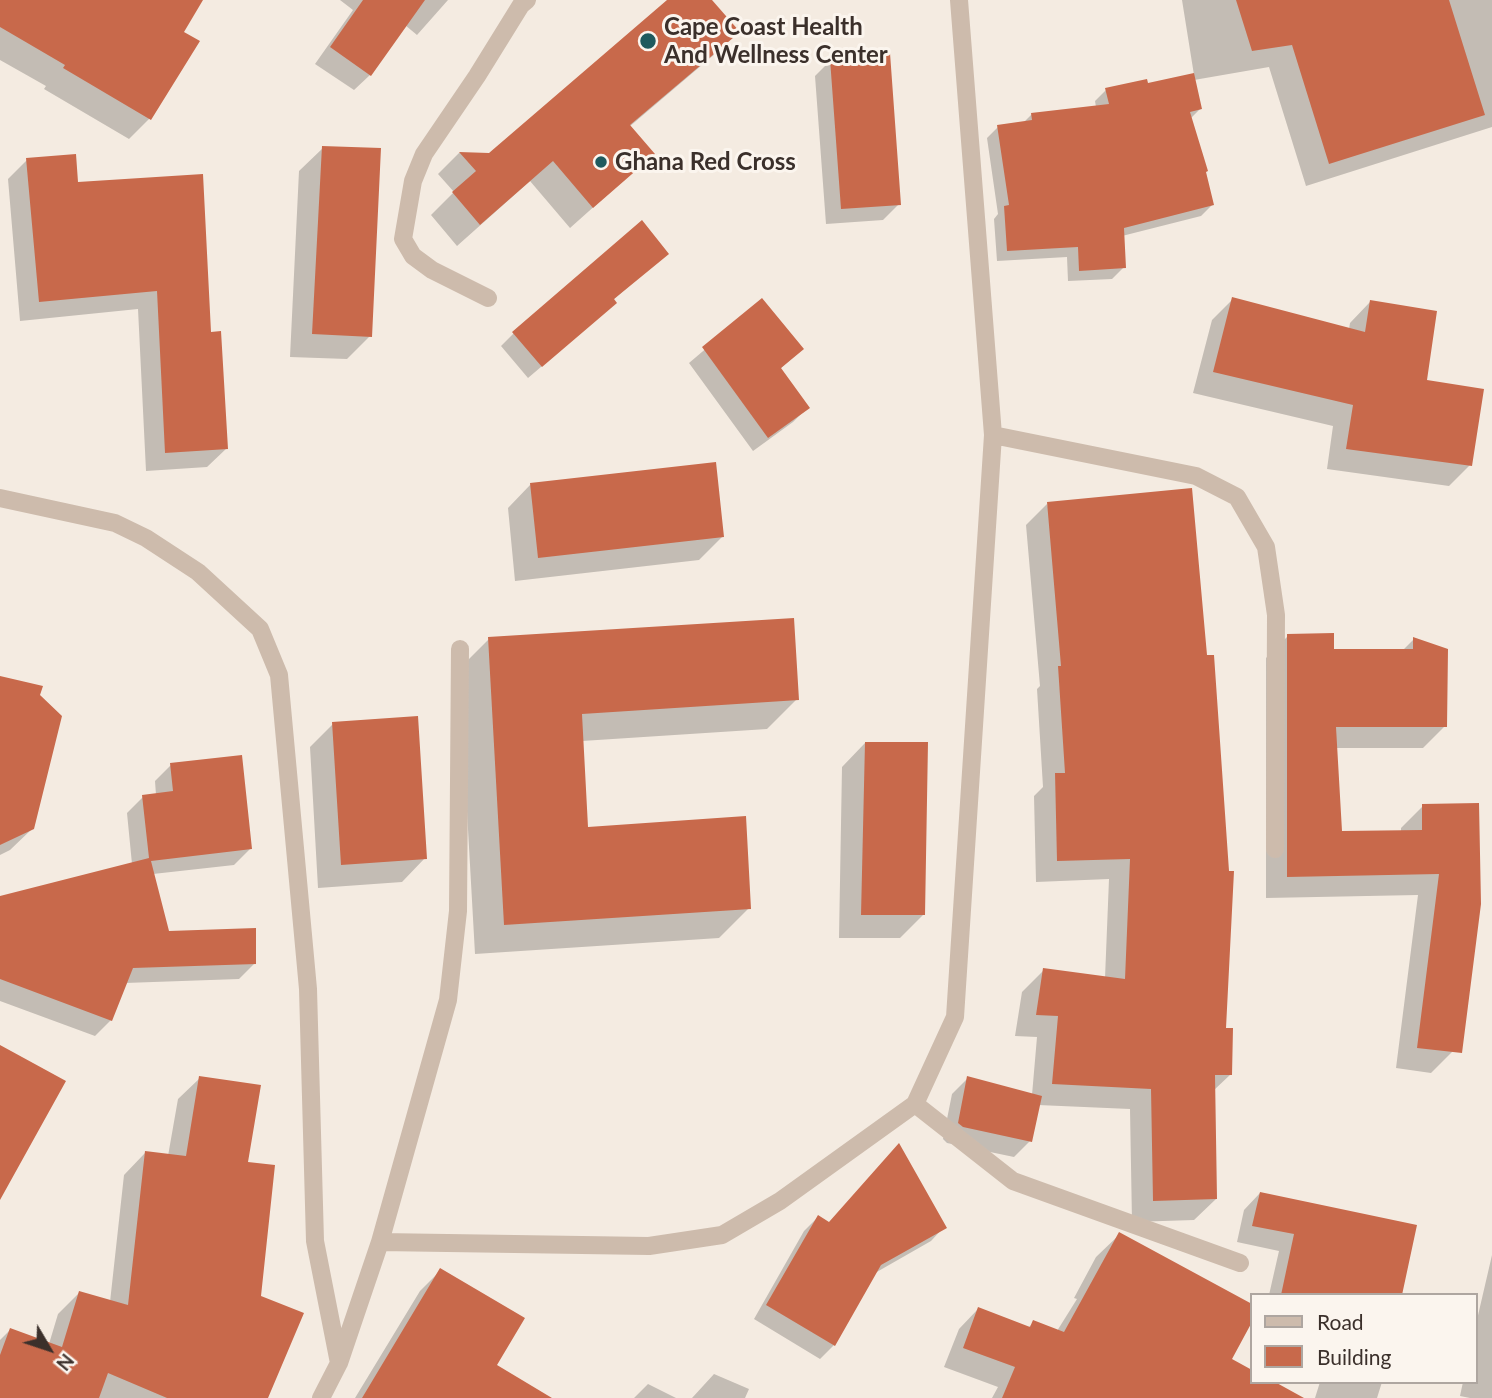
<!DOCTYPE html>
<html>
<head>
<meta charset="utf-8">
<style>
  body { margin:0 }
  #map { position:relative; width:1492px; height:1398px; overflow:hidden; background:#f4ebe1; font-family:Lato,sans-serif }
  canvas { display:block }
  .legend { position:absolute; left:1250px; top:1293px; width:228px; height:91px; box-sizing:border-box; background:#fbf5ee; border:2px solid #aea6a0; margin:0; padding:9px 12px; list-style:none; font-size:21px; color:#3b302b }
  .legend li { display:flex; align-items:center; gap:14px; height:35px }
  .legend b { width:35px; border:2px solid #aea6a0 }
  .north { position:absolute; left:14px; top:1314px; width:70px; height:70px; -webkit-text-stroke:5px #fbf5ee; paint-order:stroke; rotate:129deg; font-size:19px; font-weight:700; line-height:28px; text-align:center; color:#3b302b }
  .north::after { content:''; display:block; margin:auto; width:24px; height:32px; background:#3b302b; clip-path:polygon(50% 0,100% 100%,50% 72%,0 100%) }
</style>
</head>
<body>
<div id="map">
<canvas width="1492" height="1398"></canvas>
<ul class="legend">
<li><b style="height:9px;background:#cdbbac"></b>Road</li>
<li><b style="height:19px;background:#c8694b"></b>Building</li>
</ul>
<div class="north">N</div>
</div>
<script>
const context = document.querySelector('canvas').getContext('2d');
context.lineJoin = 'round';
function paint(path, color) {
  context.fillStyle = color;
  context.fill(path, 'evenodd');
}
function toPath(rows) {
  const path = new Path2D();
  for (const r of rows) {
    path.moveTo(r[0], r[1]);
    for (let i = 2; i < r.length; i += 2) path.lineTo(r[i], r[i + 1]);
  }
  return path;
}
function strokePath(path, color, width, dash) {
  context.strokeStyle = color;
  context.lineWidth = width;
  context.lineCap = dash ? 'butt' : 'round';
  context.setLineDash(dash || []);
  context.stroke(path);
}
function drawText(font, color, halo, rows, align = 'center') {
  context.font = font + ' Lato,sans-serif';
  context.lineWidth = 6;
  context.setLineDash([]);
  context.textBaseline = 'middle';
  context.strokeStyle = halo;
  context.fillStyle = color;
  for (const [text, x, y, turn = 0] of rows) {
    context.save();
    context.translate(x, y);
    context.rotate((+turn || 0) * Math.PI / 180);
    context.textAlign = isNaN(turn) ? turn : align;
    if (halo) context.strokeText(text, 0, 0);
    context.fillText(text, 0, 0);
    context.restore();
  }
}
const shadow = toPath([
  [0,0,201,0,182,33,149,119,129,139,44,89,46,86,0,60],
  [340,0,448,0,417,35,405,25,370,75,354,90,315,64,353,10],
  [669,0,710,0,737,32,716,53,629,127,653,154,570,228,530,181,457,246,431,215,454,192,438,174,459,153,490,155],
  [1182,0,1492,0,1492,127,1306,186,1269,67,1194,80,1200,109,1190,119,1212,205,1201,216,1122,236,1124,267,1112,279,1068,281,1067,257,997,261,994,219,998,214,987,138,998,127,1023,123,1032,114,1096,107,1095,101,1106,90,1147,85,1194,75],
  [831,60,899,204,883,220,826,224,815,76],
  [323,148,370,336,347,359,290,357,299,171],
  [27,160,76,184,209,334,227,448,207,467,146,471,138,309,20,321,8,179],
  [666,254,613,300,602,315,528,378,501,346,514,333],
  [1233,299,1349,329,1350,323,1370,302,1425,381,1470,465,1449,486,1327,469,1333,426,1193,393,1212,320],
  [762,301,802,349,780,369,807,408,793,422,753,451,689,363],
  [531,484,722,537,699,560,515,581,508,508],
  [1047,504,1224,1030,1231,1074,1213,1091,1216,1199,1194,1220,1132,1222,1130,1109,1038,1105,1030,1141,1014,1157,947,1143,943,1139,952,1094,968,1078,1032,1095,1037,1037,1015,1036,1022,992,1044,970,1105,978,1109,879,1036,882,1034,796,1043,787,1037,689,1040,686,1026,525],
  [1288,636,1333,651,1402,651,1414,639,1445,726,1423,748,1335,748,1340,833,1401,832,1401,828,1423,806,1478,805,1453,1051,1431,1073,1396,1068,1418,895,1266,898,1266,658],
  [489,639,797,699,767,729,582,741,587,829,749,908,719,938,475,954,459,669],
  [0,678,38,696,33,828,10,850,0,855],
  [333,724,425,858,402,882,318,888,310,747],
  [865,743,923,915,900,938,839,938,842,767],
  [171,765,250,849,234,865,153,874,167,932,255,963,239,979,125,983,111,1020,95,1036,0,1001,0,898,132,864,127,813,143,797,156,795,155,781],
  [200,1078,246,1164,260,1297,266,1398,0,1398,0,1340,10,1330,49,1344,58,1314,80,1292,110,1302,124,1175,145,1153,168,1156,178,1099],
  [1260,1193,1400,1295,1269,1295,1279,1251,1237,1242,1244,1210],
  [818,1217,828,1223,944,1227,931,1241,875,1273,834,1345,820,1359,754,1319,804,1231],
  [1120,1234,1194,1398,992,1398,998,1387,944,1367,959,1329,978,1309,1028,1328,1034,1322,1057,1331,1077,1299,1074,1298,1096,1257],
  [1492,1255,1492,1398,1470,1398,1460,1396,1463,1382,1476,1382,1476,1324],
  [441,1270,495,1366,549,1398,355,1398,420,1291],
  [714,1374,749,1389,745,1398,692,1398],
  [1320,1382,1382,1382,1377,1398,1315,1398],
  [648,1384,676,1398,634,1398]
]);
const building = toPath([
  [0,0,203,0,184,32,200,41,151,120,63,68,65,65,0,27],
  [363,0,425,0,371,76,330,47],
  [667,0,712,0,740,32,630,125,655,154,593,208,553,161,480,225,452,192,476,171,459,152,489,153],
  [1236,0,1449,0,1485,115,1329,164,1292,45,1252,51],
  [890,53,901,205,841,209,830,59],
  [1194,73,1202,109,1190,112,1208,171,1206,172,1214,205,1124,228,1126,268,1079,271,1078,247,1007,251,1004,206,1009,205,997,125,1032,120,1031,113,1109,104,1105,88,1147,79,1148,83],
  [322,146,381,148,372,337,312,334],
  [76,154,78,182,203,174,211,332,221,331,228,449,165,453,157,291,39,302,26,158],
  [642,220,669,254,614,299,617,303,542,367,512,332],
  [1232,297,1365,332,1370,300,1437,311,1427,380,1484,389,1472,466,1346,449,1353,405,1213,372],
  [762,298,804,349,781,368,810,408,768,438,702,347],
  [716,462,724,537,538,558,530,483],
  [1192,488,1207,655,1214,655,1229,871,1234,871,1226,1028,1233,1028,1232,1075,1215,1075,1217,1199,1153,1201,1151,1089,1052,1084,1058,1016,1036,1015,1043,968,1125,979,1130,859,1057,861,1055,773,1065,773,1058,666,1061,666,1047,502],
  [794,618,799,700,582,714,588,827,746,816,751,909,504,925,488,637],
  [1334,633,1334,649,1413,649,1413,637,1448,649,1447,727,1336,727,1342,831,1422,830,1422,804,1479,803,1481,904,1462,1053,1417,1048,1439,874,1287,877,1287,634],
  [0,676,43,686,40,695,62,716,34,829,0,845],
  [418,716,427,859,341,865,332,722],
  [865,742,928,742,925,915,861,915],
  [242,755,252,849,151,861,169,931,256,928,256,964,133,968,112,1021,0,979,0,896,149,858,142,795,173,791,170,763],
  [0,1045,66,1081,0,1200],
  [199,1076,261,1085,248,1162,275,1165,261,1296,304,1313,268,1398,167,1398,108,1373,99,1398,0,1398,0,1355,10,1328,62,1347,79,1291,128,1305,145,1151,186,1156],
  [967,1076,1042,1096,1032,1142,963,1127,958,1123],
  [899,1143,947,1228,881,1265,835,1346,766,1305,818,1215,829,1222],
  [1260,1192,1417,1225,1402,1295,1281,1295,1294,1234,1252,1226],
  [1119,1232,1252,1304,1252,1322,1232,1359,1252,1370,1252,1382,1275,1382,1304,1398,1002,1398,1015,1367,963,1348,978,1307,1030,1327,1033,1320,1064,1332],
  [440,1268,525,1318,497,1365,552,1398,362,1398]
]);
const minor = toPath([
  [488,298,432,270,413,256,403,239,413,181,424,154,477,76,521,5,527,0],
  [993,435,1196,476,1237,497,1266,547,1276,615,1275,849],
  [0,498,115,523,146,538,198,572,260,629,279,675,308,989,315,1241,339,1363],
  [915,1104,1013,1181,1240,1263],
  [380,1242,448,1000,458,911,460,649],
  [321,1398,339,1363,380,1242,649,1246,722,1235,780,1201,915,1104,955,1017,993,435,959,0]
]);
const markers = [
  [648,41,9,"#1f5a5e"],
  [601,162,7,"#1f5a5e"]
];
const poiNames = [
  ["Cape Coast Health",664,27],
  ["And Wellness Center",664,55],
  ["Ghana Red Cross",615,162]
];
paint(shadow, '#0003');
paint(building, '#c8694b');
strokePath(minor, '#cdbbac', 18);
for (const [x, y, r, color] of markers) {
  const dot = new Path2D();
  dot.arc(x, y, r, 0, 2 * Math.PI);
  context.fillStyle = color;
  context.fill(dot);
  strokePath(dot, '#fbf5ee', 2.5);
}
drawText('bold 24px', '#3b302b', '#fbf5ee', poiNames, 'left');
</script>
</body>
</html>
